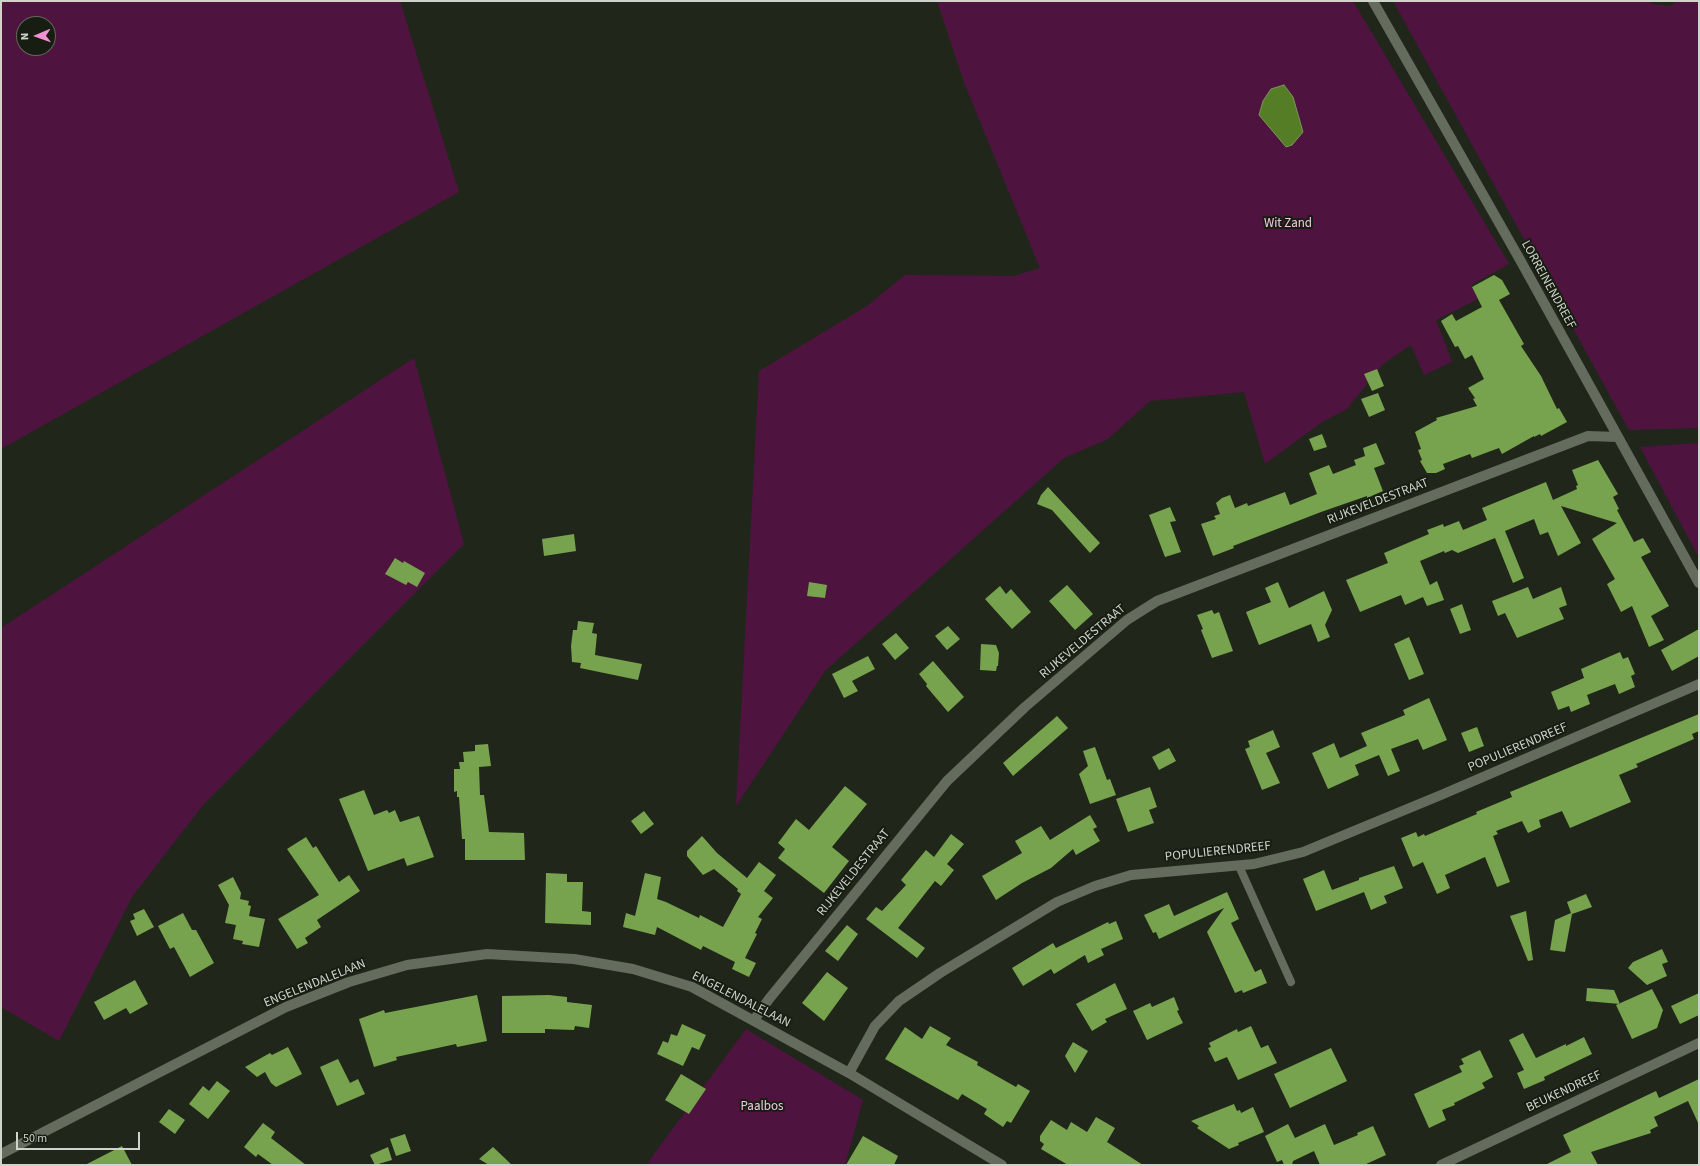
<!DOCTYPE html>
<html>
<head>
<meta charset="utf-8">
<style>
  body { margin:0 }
  #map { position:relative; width:1700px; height:1166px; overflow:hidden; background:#20271a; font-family:"Source Sans 3",sans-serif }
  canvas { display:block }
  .frame { position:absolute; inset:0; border:2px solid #cfd4cb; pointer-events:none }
  .north { position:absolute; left:16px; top:16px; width:40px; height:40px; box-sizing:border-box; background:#171e11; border:1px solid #61675b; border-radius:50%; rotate:268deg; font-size:11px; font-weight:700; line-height:16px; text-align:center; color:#cfd4cb }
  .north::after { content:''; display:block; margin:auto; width:14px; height:18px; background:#f391d5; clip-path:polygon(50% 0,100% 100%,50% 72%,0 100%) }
  .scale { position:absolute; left:16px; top:1132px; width:124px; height:18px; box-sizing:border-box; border:2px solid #cfd4cb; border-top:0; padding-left:5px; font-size:12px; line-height:14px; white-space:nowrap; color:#cfd4cb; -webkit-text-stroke:3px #171e11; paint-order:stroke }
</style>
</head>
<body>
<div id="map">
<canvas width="1700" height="1166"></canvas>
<div class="frame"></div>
<div class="north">N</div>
<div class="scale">50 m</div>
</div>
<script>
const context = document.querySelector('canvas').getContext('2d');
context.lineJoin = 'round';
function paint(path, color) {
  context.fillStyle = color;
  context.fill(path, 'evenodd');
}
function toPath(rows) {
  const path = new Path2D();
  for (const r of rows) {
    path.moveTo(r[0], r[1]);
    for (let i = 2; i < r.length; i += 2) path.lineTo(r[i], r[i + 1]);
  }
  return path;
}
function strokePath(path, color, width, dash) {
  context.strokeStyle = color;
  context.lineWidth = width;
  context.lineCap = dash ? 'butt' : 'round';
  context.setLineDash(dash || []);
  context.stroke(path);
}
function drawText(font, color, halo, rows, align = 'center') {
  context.font = font + ' "Source Sans 3",sans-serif';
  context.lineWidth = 4;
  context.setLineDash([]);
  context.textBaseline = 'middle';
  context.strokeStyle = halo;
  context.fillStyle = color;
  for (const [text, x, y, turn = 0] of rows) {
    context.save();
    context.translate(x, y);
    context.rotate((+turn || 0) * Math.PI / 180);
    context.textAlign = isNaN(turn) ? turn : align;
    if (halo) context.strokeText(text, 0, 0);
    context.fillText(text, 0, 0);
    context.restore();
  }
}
const green = toPath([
  [1,1,400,1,459,192,1,449],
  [24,24,48,24,48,48,24,48],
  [937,1,1353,1,1509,264,1471,285,1478,299,1436,320,1452,362,1424,375,1411,345,1383,364,1347,409,1322,422,1265,464,1244,392,1150,401,1108,439,1064,458,825,671,736,806,759,371,867,306,905,275,1014,276,1040,268,965,85],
  [1393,1,1651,1,1651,4,1671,6,1676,1,1699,1,1699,428,1629,430],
  [414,358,464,544,203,805,132,897,59,1041,1,1007,1,628],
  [1699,443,1699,554,1697,554,1640,447],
  [746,1029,863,1100,845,1165,646,1165]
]);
const water = toPath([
  [1284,85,1293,97,1303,132,1292,145,1286,147,1259,115,1263,101,1271,89,1284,85]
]);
const building = toPath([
  [1494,275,1502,280,1510,294,1499,300,1524,344,1521,346,1541,376,1557,409,1559,408,1567,422,1541,436,1540,434,1534,437,1534,436,1502,454,1499,448,1472,458,1470,454,1443,464,1445,469,1436,473,1427,473,1420,461,1422,460,1418,450,1421,449,1415,432,1437,420,1436,418,1477,406,1473,399,1475,398,1468,388,1484,379,1472,355,1465,359,1458,346,1455,347,1441,321,1452,314,1456,321,1482,307,1472,287],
  [1377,369,1384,386,1372,391,1364,374],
  [1378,393,1385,410,1369,417,1361,399],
  [1322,434,1327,447,1314,451,1309,439],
  [1376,443,1385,464,1374,468,1383,491,1367,498,1367,496,1321,512,1233,546,1234,548,1213,556,1201,524,1216,519,1214,516,1220,514,1216,503,1222,498,1230,495,1235,508,1247,503,1248,506,1285,492,1290,505,1317,494,1309,473,1329,465,1333,474,1356,465,1354,460,1365,456,1363,448],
  [1598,460,1618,494,1613,497,1619,509,1617,510,1634,542,1643,538,1651,552,1641,557,1669,606,1651,616,1664,640,1649,647,1632,606,1621,612,1607,584,1615,579,1592,539,1617,523,1561,506,1581,543,1558,556,1548,532,1540,535,1534,519,1505,531,1524,578,1513,583,1495,538,1458,553,1452,550,1445,553,1444,551,1420,561,1430,585,1437,581,1444,600,1427,606,1423,597,1405,605,1401,595,1360,612,1346,580,1388,563,1384,553,1429,534,1427,530,1443,524,1444,527,1459,521,1463,530,1487,520,1482,508,1546,482,1553,500,1577,489,1576,486,1578,485,1572,470],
  [1048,487,1100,543,1090,553,1052,510,1037,504,1041,495],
  [1170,507,1176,521,1170,522,1181,552,1165,557,1149,515],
  [574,534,576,551,544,556,542,539],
  [395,558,403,563,404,561,425,573,417,587,408,582,406,585,385,574],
  [809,582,827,585,825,598,807,596],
  [1278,582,1289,608,1324,591,1332,610,1325,625,1330,637,1318,642,1311,624,1259,645,1246,612,1271,602,1265,588],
  [1067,585,1093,614,1075,630,1049,601],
  [1000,586,1006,594,1011,589,1031,612,1012,629,985,599],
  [1528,587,1533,599,1561,587,1567,605,1559,608,1564,619,1517,638,1505,613,1498,616,1492,601],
  [1462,604,1471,630,1460,634,1450,609],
  [1212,610,1214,614,1219,612,1233,651,1212,658,1201,630,1203,629,1197,615],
  [578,621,594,623,592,633,597,634,595,655,642,664,638,680,580,668,581,663,572,662,571,646,573,630,577,630],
  [948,626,960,639,947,650,935,636],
  [1699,629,1699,656,1672,671,1661,650],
  [896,633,909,648,895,660,882,644],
  [1409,637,1424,674,1409,680,1394,644],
  [981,644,996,645,999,653,998,666,997,666,996,671,980,670],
  [1620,652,1623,659,1628,657,1635,674,1631,676,1635,687,1619,694,1615,684,1587,695,1590,704,1571,712,1569,706,1558,710,1551,692,1584,678,1581,669],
  [868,656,875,669,852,681,858,691,844,698,832,674],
  [933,661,964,697,948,712,926,686,927,684,919,674],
  [1429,698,1447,740,1423,750,1418,739,1391,749,1400,771,1388,776,1379,755,1355,765,1359,775,1328,789,1312,753,1334,743,1340,758,1367,746,1361,733,1405,715,1403,710],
  [1699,714,1699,731,1692,734,1694,739,1636,764,1638,767,1619,775,1631,802,1570,828,1562,811,1539,820,1541,827,1528,833,1522,821,1496,831,1498,834,1493,836,1510,882,1497,887,1485,857,1445,875,1450,888,1437,894,1423,862,1413,867,1401,838,1416,832,1418,837,1424,834,1425,836,1477,814,1476,812,1512,797,1510,792],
  [1057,716,1068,728,1013,776,1003,763],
  [1477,727,1484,746,1469,752,1461,733],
  [1273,730,1280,747,1266,753,1280,783,1262,790,1245,749,1250,747,1248,741],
  [488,744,491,766,479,767,480,795,484,795,489,832,524,833,525,860,465,860,465,839,462,839,459,797,457,797,457,791,454,792,454,769,460,769,459,762,464,762,463,752,475,751,475,745],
  [1095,747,1107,780,1110,779,1116,795,1090,804,1079,774,1088,766,1083,751],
  [1169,748,1176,761,1159,770,1152,757],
  [845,786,867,804,832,847,849,861,824,893,778,858,785,849,778,843,796,819,809,830],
  [1150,787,1157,807,1149,810,1154,823,1128,832,1116,799],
  [364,790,374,815,387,810,389,813,395,810,400,822,419,816,434,857,407,866,404,858,368,871,339,799],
  [644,811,654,824,641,834,631,821],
  [1090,815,1097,827,1093,829,1100,841,1076,855,1073,849,1051,868,1022,883,996,900,982,876,1022,853,1015,841,1041,826,1050,840],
  [951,834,964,844,947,864,954,870,941,886,935,881,898,928,925,948,917,958,866,919,876,907,882,911,906,885,901,880,926,850,934,857],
  [702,836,717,853,747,878,759,862,776,875,764,891,773,898,758,917,762,919,755,933,757,934,745,958,756,963,749,977,732,969,735,962,703,946,701,950,657,927,655,935,623,927,626,913,635,916,645,873,661,877,657,899,666,902,699,918,700,915,723,927,741,894,737,891,738,889,714,869,703,875,687,856,687,851],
  [306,837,313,848,316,846,339,882,349,875,360,891,317,920,321,927,305,938,308,943,297,949,278,919,319,895,287,849],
  [1394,866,1403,888,1384,896,1387,903,1371,910,1364,892,1316,911,1303,879,1324,870,1332,890,1359,880,1359,878],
  [546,873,567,874,567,882,583,882,582,911,591,912,591,925,545,923],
  [233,877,241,893,240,899,249,901,248,905,251,906,249,916,265,919,259,947,242,944,243,941,233,939,236,925,225,923,229,905,218,885],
  [1227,892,1239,919,1231,923,1255,972,1261,969,1267,983,1243,993,1242,990,1235,993,1207,932,1224,908,1159,939,1156,932,1153,933,1144,915,1169,904,1174,916],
  [1586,894,1592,907,1572,914,1565,952,1550,950,1555,920,1571,913,1567,902],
  [144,909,154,927,137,936,130,921,135,919,133,914],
  [1526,911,1533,960,1528,961,1510,916],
  [183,913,192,930,196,930,214,963,190,977,174,947,170,949,158,926],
  [1116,921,1123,939,1101,949,1104,955,1088,963,1085,955,1054,974,1051,969,1023,986,1012,968,1053,943,1056,948,1108,922,1109,924],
  [847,925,858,934,838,961,825,951],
  [1662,949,1668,962,1662,964,1667,976,1647,985,1628,968,1633,962],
  [827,972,848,988,824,1021,802,1003],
  [135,980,148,1004,130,1014,126,1008,104,1020,94,1002],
  [1115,983,1127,1009,1105,1019,1107,1022,1092,1031,1076,1004],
  [1587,988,1614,990,1620,1004,1586,1001],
  [1652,989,1663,1010,1657,1028,1632,1039,1616,1005],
  [1699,993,1699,1015,1680,1024,1671,1006],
  [477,995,487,1041,457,1047,456,1044,396,1057,397,1060,374,1067,359,1019,384,1010,385,1013],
  [549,995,567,997,567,1002,592,1005,589,1028,575,1026,574,1030,545,1029,545,1033,502,1033,502,996],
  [1174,997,1179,1010,1177,1011,1183,1023,1147,1040,1133,1011,1150,1003,1152,1007],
  [682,1024,706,1035,699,1050,692,1047,683,1066,657,1054,663,1041,668,1043,671,1034,677,1036],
  [930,1026,951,1038,946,1045,978,1062,977,1065,1016,1087,1018,1084,1030,1091,1011,1123,1007,1121,1003,1127,984,1114,987,1109,962,1094,958,1100,885,1059,905,1027,922,1039],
  [1251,1026,1261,1048,1268,1045,1277,1063,1238,1080,1227,1057,1215,1062,1208,1048,1211,1047,1209,1043,1237,1029,1238,1032],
  [1523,1033,1536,1058,1566,1044,1566,1046,1584,1037,1592,1054,1544,1077,1545,1080,1524,1089,1517,1073,1524,1070,1509,1040],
  [1073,1042,1088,1051,1075,1073,1065,1056],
  [288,1047,302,1074,276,1087,271,1083,265,1072,257,1077,245,1067,270,1053,272,1055],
  [1331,1048,1347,1081,1290,1108,1274,1074],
  [1480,1050,1493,1077,1482,1083,1485,1088,1454,1103,1455,1105,1442,1110,1446,1120,1429,1128,1414,1094,1462,1072,1459,1066,1464,1064,1461,1059],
  [338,1059,350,1083,358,1079,365,1094,337,1106,320,1067],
  [681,1074,706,1089,689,1114,665,1100],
  [1699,1079,1699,1125,1688,1101,1654,1117,1658,1126,1650,1130,1651,1133,1591,1152,1598,1165,1545,1165,1571,1152,1563,1135,1656,1091,1659,1098],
  [217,1081,230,1091,208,1119,189,1104,203,1086,209,1091],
  [1234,1104,1237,1111,1240,1110,1241,1113,1253,1107,1264,1132,1238,1143,1239,1145,1229,1149,1197,1128,1199,1126,1191,1121],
  [169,1109,185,1120,175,1134,159,1122],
  [1096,1117,1115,1128,1107,1142,1143,1165,1068,1165,1041,1149,1044,1144,1040,1141,1040,1136,1051,1120,1067,1130,1071,1122,1087,1132],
  [263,1123,275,1132,271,1138,306,1165,273,1165,258,1154,256,1157,244,1147],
  [1288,1124,1295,1138,1325,1124,1334,1145,1358,1135,1357,1133,1373,1126,1386,1155,1364,1165,1320,1165,1314,1151,1293,1161,1292,1165,1284,1165,1282,1160,1277,1162,1265,1136],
  [405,1134,411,1151,396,1156,390,1139],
  [863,1136,898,1156,894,1165,846,1165],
  [122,1146,132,1165,85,1165],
  [388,1147,392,1160,375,1165,370,1155],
  [493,1147,512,1165,489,1165,479,1159]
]);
const lane = toPath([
  [1239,866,1291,982]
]);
const street = toPath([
  [1373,1,1519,258,1699,583],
  [754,1020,769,999,947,781,1025,707,1127,620,1157,601,1588,436,1618,437],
  [849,1073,875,1026,899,1001,940,973,1057,902,1095,886,1131,875,1254,864,1303,852,1441,795,1699,684],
  [1,1154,286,1007,349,982,407,965,487,954,574,959,633,969,692,987,849,1073,1002,1165],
  [1441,1165,1699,1043]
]);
const parkNames = [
  ["Wit Zand",1288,224],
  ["Paalbos",762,1107]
];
const streetNames = [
  ["LORREINENDREEF",1548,285,61],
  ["RIJKEVELDESTRAAT",1378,502,-21],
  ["RIJKEVELDESTRAAT",1083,642,-40],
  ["POPULIERENDREEF",1518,748,-23],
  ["POPULIERENDREEF",1218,852,-6],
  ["RIJKEVELDESTRAAT",854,873,-51],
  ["ENGELENDALELAAN",315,984,-22],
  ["ENGELENDALELAAN",741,1000,27],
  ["BEUKENDREEF",1564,1092,-25]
];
paint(green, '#4f1340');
paint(water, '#547d26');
strokePath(water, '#799758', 1);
paint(building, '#78a34e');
strokePath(lane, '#636c5d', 8);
strokePath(street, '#636c5d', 10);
drawText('13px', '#f3c7e3', '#171e11', parkNames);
drawText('13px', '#cfd4cb', '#171e11', streetNames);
</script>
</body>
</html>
